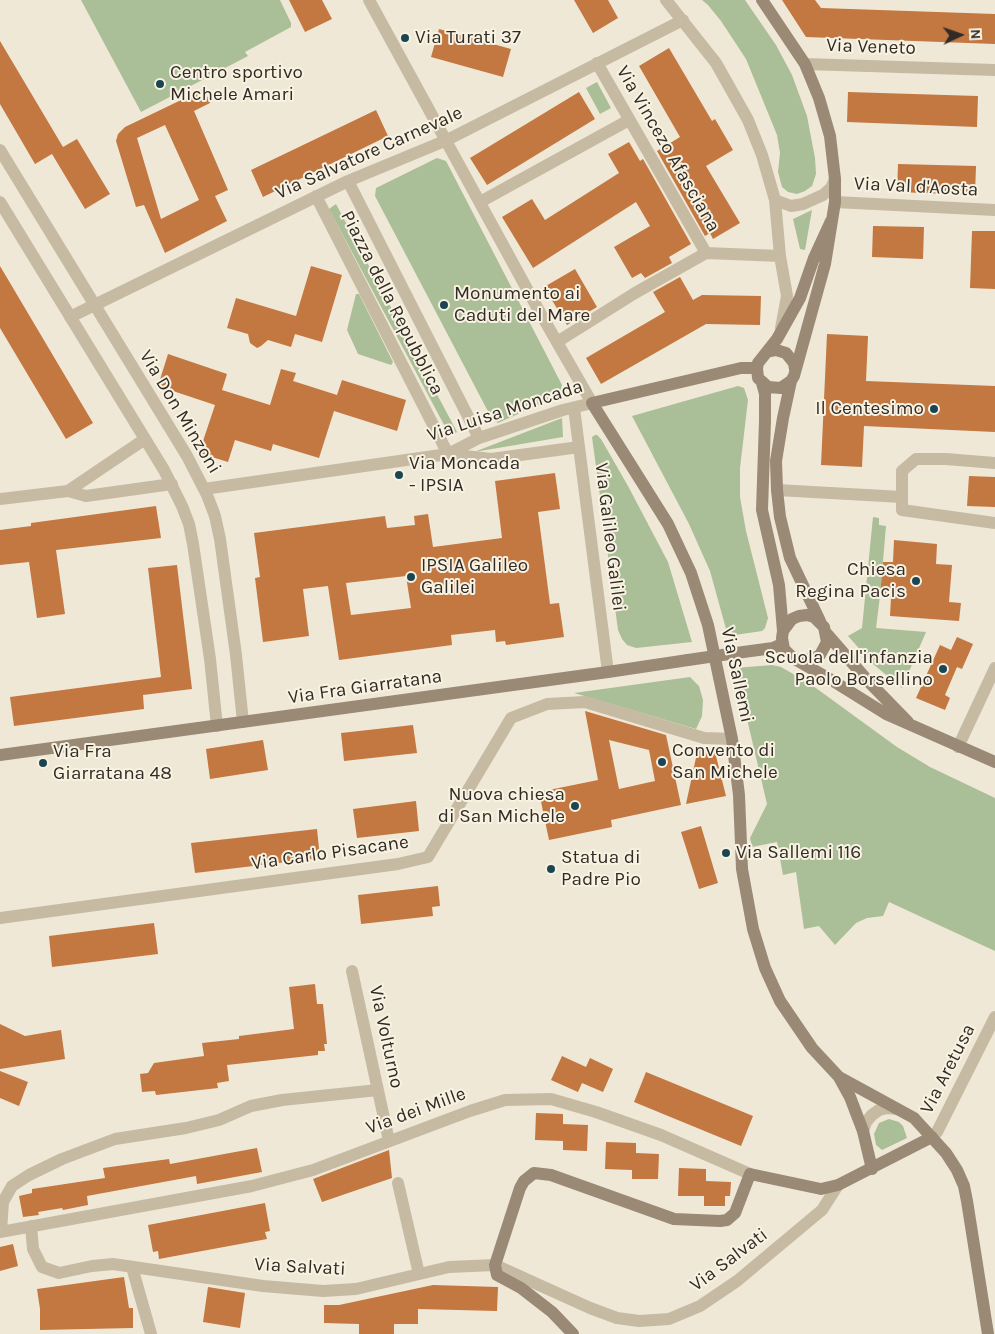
<!DOCTYPE html>
<html>
<head>
<meta charset="utf-8">
<style>
  body { margin:0 }
  #map { position:relative; width:995px; height:1334px; overflow:hidden; background:#f0e8d6; font-family:Karla,sans-serif }
  canvas { display:block }
  .north { position:absolute; left:935px; top:10px; width:50px; height:50px; -webkit-text-stroke:4px #f8f2e2; paint-order:stroke; rotate:87deg; font-size:14px; font-weight:700; line-height:20px; text-align:center; color:#322b25 }
  .north::after { content:''; display:block; margin:auto; width:18px; height:22px; background:#322b25; clip-path:polygon(50% 0,100% 100%,50% 72%,0 100%) }
</style>
</head>
<body>
<div id="map">
<canvas width="995" height="1334"></canvas>
<div class="north">N</div>
</div>
<script>
const context = document.querySelector('canvas').getContext('2d');
context.lineJoin = 'round';
function paint(path, color) {
  context.fillStyle = color;
  context.fill(path, 'evenodd');
}
function toPath(rows) {
  const path = new Path2D();
  for (const r of rows) {
    path.moveTo(r[0], r[1]);
    for (let i = 2; i < r.length; i += 2) path.lineTo(r[i], r[i + 1]);
  }
  return path;
}
function strokePath(path, color, width, dash) {
  context.strokeStyle = color;
  context.lineWidth = width;
  context.lineCap = dash ? 'butt' : 'round';
  context.setLineDash(dash || []);
  context.stroke(path);
}
function drawText(font, color, halo, rows, align = 'center') {
  context.font = font + ' Karla,sans-serif';
  context.lineWidth = 4;
  context.setLineDash([]);
  context.textBaseline = 'middle';
  context.strokeStyle = halo;
  context.fillStyle = color;
  for (const [text, x, y, turn = 0] of rows) {
    context.save();
    context.translate(x, y);
    context.rotate((+turn || 0) * Math.PI / 180);
    context.textAlign = isNaN(turn) ? turn : align;
    if (halo) context.strokeText(text, 0, 0);
    context.fillText(text, 0, 0);
    context.restore();
  }
}
const green = toPath([
  [81,0,280,0,291,23,291,27,245,52,248,56,141,112],
  [702,0,745,0,776,45,792,75,807,116,815,158,816,174,812,186,805,191,797,194,788,192,782,187,778,172,780,153,777,135,746,59,721,21,708,5],
  [597,82,611,108,600,114,586,88],
  [437,158,446,161,562,385,560,395,498,423,492,419,375,196,376,188],
  [336,204,457,432,450,436,329,209],
  [812,210,805,250,800,249,793,219],
  [356,294,359,294,393,362,391,365,358,354,347,330],
  [738,386,744,388,748,400,740,468,740,497,746,531,768,618,765,628,762,631,728,636,710,571,689,524,632,416],
  [562,418,563,437,474,452],
  [595,435,597,435,601,439,628,486,668,562,692,642,636,648,627,645,622,639,618,630,592,437],
  [873,517,879,518,879,525,886,526,880,596,876,628,926,632,902,688,873,664,848,636,862,628],
  [772,665,781,667,809,683,897,747,930,767,995,798,995,951,889,902,883,916,867,918,856,923,835,945,819,926,804,929,796,872,783,875,777,842,752,847,750,838,767,804,735,668],
  [690,677,699,686,703,700,702,716,696,729,574,693],
  [889,1119,899,1122,903,1126,907,1138,882,1150,876,1145,874,1134,879,1123]
]);
const building = toPath([
  [289,0,322,0,332,19,305,32],
  [574,0,608,0,618,18,593,33],
  [782,0,815,0,821,8,995,14,995,44,806,37],
  [439,29,511,49,503,77,431,57],
  [0,41,63,147,77,139,110,194,85,209,52,154,35,164,0,104],
  [669,48,712,121,715,119,733,150,706,166,740,223,713,239,710,233,705,236,657,151,680,137,639,66],
  [204,89,210,103,194,111,228,190,215,196,227,221,165,253,144,205,136,207,116,141,118,134,125,127],
  [165,125,199,200,161,219,137,138],
  [579,92,595,119,487,185,470,158],
  [848,92,978,96,977,127,847,122],
  [376,110,388,136,263,197,251,170],
  [629,142,640,161,643,159,691,244,669,257,672,263,645,278,641,273,632,278,614,247,650,226,636,202,533,268,502,217,532,199,545,220,619,173,608,154],
  [898,164,976,166,975,195,897,192],
  [873,226,924,227,923,259,872,257],
  [972,231,995,231,995,289,970,288],
  [0,266,93,423,66,439,0,328],
  [311,266,342,275,322,342,295,334,291,347,268,340,261,346,257,348,250,343,248,334,227,328,236,298,296,316],
  [575,269,597,307,567,325,544,287],
  [680,277,693,300,702,295,761,296,760,325,706,324,601,384,586,358,665,312,653,292],
  [827,334,868,336,866,381,995,386,995,432,864,426,862,467,821,465],
  [168,354,227,374,222,390,270,405,281,369,296,373,293,381,337,395,342,380,406,400,397,431,334,411,319,458,273,444,271,451,235,440,228,462,199,453,215,405,158,386],
  [555,473,560,509,538,512,550,604,559,603,564,637,506,645,505,641,496,642,495,630,451,635,452,645,339,660,328,586,303,589,309,636,263,642,255,578,260,577,254,533,385,516,387,528,415,525,414,516,428,514,433,547,502,538,495,481],
  [406,576,411,608,351,615,346,583],
  [969,476,995,477,995,507,967,506],
  [156,506,161,538,56,550,65,614,37,618,29,562,0,565,0,530,31,526,31,523],
  [894,540,937,544,936,564,952,565,949,602,961,603,959,621,890,616,891,597,880,596,883,562,893,562],
  [177,565,192,689,143,695,144,709,14,726,10,697,161,677,148,568],
  [957,637,973,644,962,669,957,667,945,695,950,698,945,710,916,698,940,645,951,650],
  [585,711,666,735,681,805,611,820,612,827,549,840,539,792,598,780],
  [609,740,649,750,655,781,619,789],
  [413,725,417,753,344,761,341,733],
  [263,740,268,770,210,779,206,749],
  [704,746,709,747,715,752,726,796,686,804,697,753,700,749],
  [416,801,419,831,357,838,353,809],
  [701,826,718,883,699,889,681,832],
  [317,829,320,858,195,873,191,843],
  [438,886,440,906,432,907,433,916,361,924,358,895],
  [154,923,158,954,52,967,49,936],
  [315,984,317,1004,323,1004,327,1044,324,1044,325,1051,318,1051,318,1055,227,1065,229,1081,217,1083,218,1088,156,1095,155,1091,142,1092,140,1074,148,1073,154,1063,204,1056,202,1043,239,1039,239,1036,294,1029,289,987],
  [0,1024,25,1036,61,1030,65,1059,0,1069],
  [562,1056,586,1067,590,1058,613,1069,603,1092,582,1083,578,1092,551,1080],
  [0,1071,28,1082,19,1106,0,1098],
  [646,1072,753,1116,741,1146,634,1102],
  [536,1113,563,1114,563,1124,588,1125,587,1151,563,1150,563,1141,535,1140],
  [606,1142,636,1143,636,1153,659,1154,658,1179,632,1179,632,1170,605,1169],
  [257,1148,262,1172,197,1184,196,1176,87,1196,88,1205,63,1210,62,1208,38,1212,39,1215,23,1217,19,1196,32,1193,32,1189,105,1178,103,1168,169,1159,170,1164],
  [389,1150,392,1178,322,1202,313,1179],
  [679,1168,706,1169,706,1181,731,1182,730,1196,725,1196,725,1206,704,1206,704,1196,678,1196],
  [265,1203,270,1231,265,1232,267,1239,159,1259,158,1251,153,1252,148,1225],
  [13,1244,18,1266,0,1271,0,1247],
  [124,1277,129,1308,133,1308,133,1328,40,1330,40,1309,37,1289],
  [433,1285,498,1287,497,1311,418,1309,418,1324,394,1324,394,1334,359,1334,359,1324,324,1323,324,1305,339,1305],
  [208,1287,245,1293,240,1328,203,1322]
]);
const street = toPath([
  [666,0,716,63,748,120,762,155,775,200,780,256,787,296,781,328],
  [597,63,706,253],
  [805,64,995,70],
  [0,150,187,456,207,495,215,516,220,539,236,655,243,722],
  [348,181,479,438],
  [316,196,448,454],
  [775,200,791,206,803,204,823,195,831,188,835,179],
  [0,202,164,470,182,506,189,524,193,544,210,659,217,726],
  [480,202,629,120],
  [835,202,995,210],
  [70,317,348,181,447,140,683,20],
  [557,342,635,293,706,253,780,256],
  [574,408,608,672],
  [448,454,491,459,579,447],
  [995,463,946,459,916,459,902,471,902,510,995,523],
  [204,489,448,454,479,438,563,410,592,403,538,309,369,0],
  [777,490,902,497],
  [68,491,145,439],
  [0,499,68,491,86,496,172,484],
  [958,747,995,668],
  [0,918,398,864,428,857,511,718,547,704,585,702,704,738,732,739],
  [352,971,389,1141],
  [863,1131,866,1122,872,1115,879,1110,888,1108,897,1109],
  [932,1137,937,1132,995,1017],
  [398,1183,419,1274],
  [31,1226,33,1249,42,1267,59,1273,92,1266,113,1264,263,1286,323,1291,356,1289,449,1267,495,1265,590,1308,617,1318,639,1321,669,1319,700,1306,737,1281,822,1210,838,1185],
  [1,1231,3,1202,12,1186,29,1175,62,1159,115,1139,186,1128,219,1120,251,1106,282,1100,378,1090],
  [0,1232,252,1186,313,1170,470,1111,505,1100,551,1099,596,1112,661,1135,750,1174],
  [132,1267,151,1334]
]);
const secondary = toPath([
  [762,0,805,64,819,98,830,136,835,179,835,202,825,264,794,376,791,381,781,388,768,387,758,378,757,368,758,363,777,339,800,298,814,258,831,221],
  [767,352,776,350,786,353,794,363,795,369],
  [757,368,741,368,592,403,668,524,691,573,708,625,732,739,739,795,742,869,753,929,765,968,780,1001,812,1048,839,1077,850,1097,863,1131,872,1169],
  [791,381,783,418,776,461,777,490,780,517,790,558,820,621],
  [762,383,765,394,765,421,762,510,779,585,783,631],
  [827,634,868,681,908,722],
  [736,653,773,648,782,644],
  [799,660,813,659,820,655,827,642,824,627,814,617,807,615,799,616,792,619,783,631,782,638,784,649,793,658,833,681,886,714,995,762],
  [0,755,608,672,688,660],
  [839,1077,914,1118,946,1153,957,1170,964,1186,967,1201,988,1334],
  [573,1334,552,1312,521,1288,497,1275,495,1265,520,1188,524,1181,534,1173,551,1175,674,1219,720,1221,727,1220,735,1213,750,1174,821,1189,838,1185,932,1137]
]);
const secondaryBridge = toPath([
  [688,660,736,653]
]);
const markers = [
  [405,38,5,"#1c4552"],
  [160,84,5,"#1c4552"],
  [444,305,5,"#1c4552"],
  [934,409,5,"#1c4552"],
  [399,475,5,"#1c4552"],
  [411,577,5,"#1c4552"],
  [916,581,5,"#1c4552"],
  [943,669,5,"#1c4552"],
  [662,762,5,"#1c4552"],
  [43,763,5,"#1c4552"],
  [575,806,5,"#1c4552"],
  [726,853,5,"#1c4552"],
  [551,869,5,"#1c4552"]
];
const poiNames = [
  ["Via Turati 37",415,38],
  ["Centro sportivo",170,73],
  ["Michele Amari",170,95],
  ["Monumento ai",454,294],
  ["Caduti del Mare",454,316],
  ["Il Centesimo",924,409,"right"],
  ["Via Moncada",409,464],
  ["- IPSIA",409,486],
  ["IPSIA Galileo",421,566],
  ["Galilei",421,588],
  ["Chiesa",906,570,"right"],
  ["Regina Pacis",906,592,"right"],
  ["Scuola dell'infanzia",933,658,"right"],
  ["Paolo Borsellino",933,680,"right"],
  ["Convento di",672,751],
  ["San Michele",672,773],
  ["Via Fra",53,752],
  ["Giarratana 48",53,774],
  ["Nuova chiesa",565,795,"right"],
  ["di San Michele",565,817,"right"],
  ["Via Sallemi 116",736,853],
  ["Statua di",561,858],
  ["Padre Pio",561,880]
];
const streetNames = [
  ["Via Veneto",871,47,2],
  ["Via Vincezo Afasciana",668,149,60],
  ["Via Salvatore Carnevale",369,153,-24],
  ["Via Val d'Aosta",916,187,3],
  ["Piazza della Repubblica",392,303,63],
  ["Via Luisa Moncada",505,411,-18],
  ["Via Don Minzoni",180,412,59],
  ["Via Galileo Galilei",610,537,83],
  ["Via Sallemi",737,675,78],
  ["Via Fra Giarratana",365,687,-8],
  ["Via Carlo Pisacane",330,853,-8],
  ["Via Volturno",386,1037,78],
  ["Via Aretusa",948,1069,-63],
  ["Via dei Mille",416,1111,-20],
  ["Via Salvati",729,1260,-37],
  ["Via Salvati",300,1267,3]
];
paint(green, '#aabe97');
paint(building, '#c37741');
strokePath(street, '#c7baa3', 12);
strokePath(secondary, '#9a8975', 12);
strokePath(secondaryBridge, '#9a8975', 12);
for (const [x, y, r, color] of markers) {
  const dot = new Path2D();
  dot.arc(x, y, r, 0, 2 * Math.PI);
  context.fillStyle = color;
  context.fill(dot);
  strokePath(dot, '#f8f2e2', 2);
}
drawText('19px', '#322b25', '#f8f2e2', poiNames, 'left');
drawText('19px', '#322b25', '#f8f2e2', streetNames);
</script>
</body>
</html>
